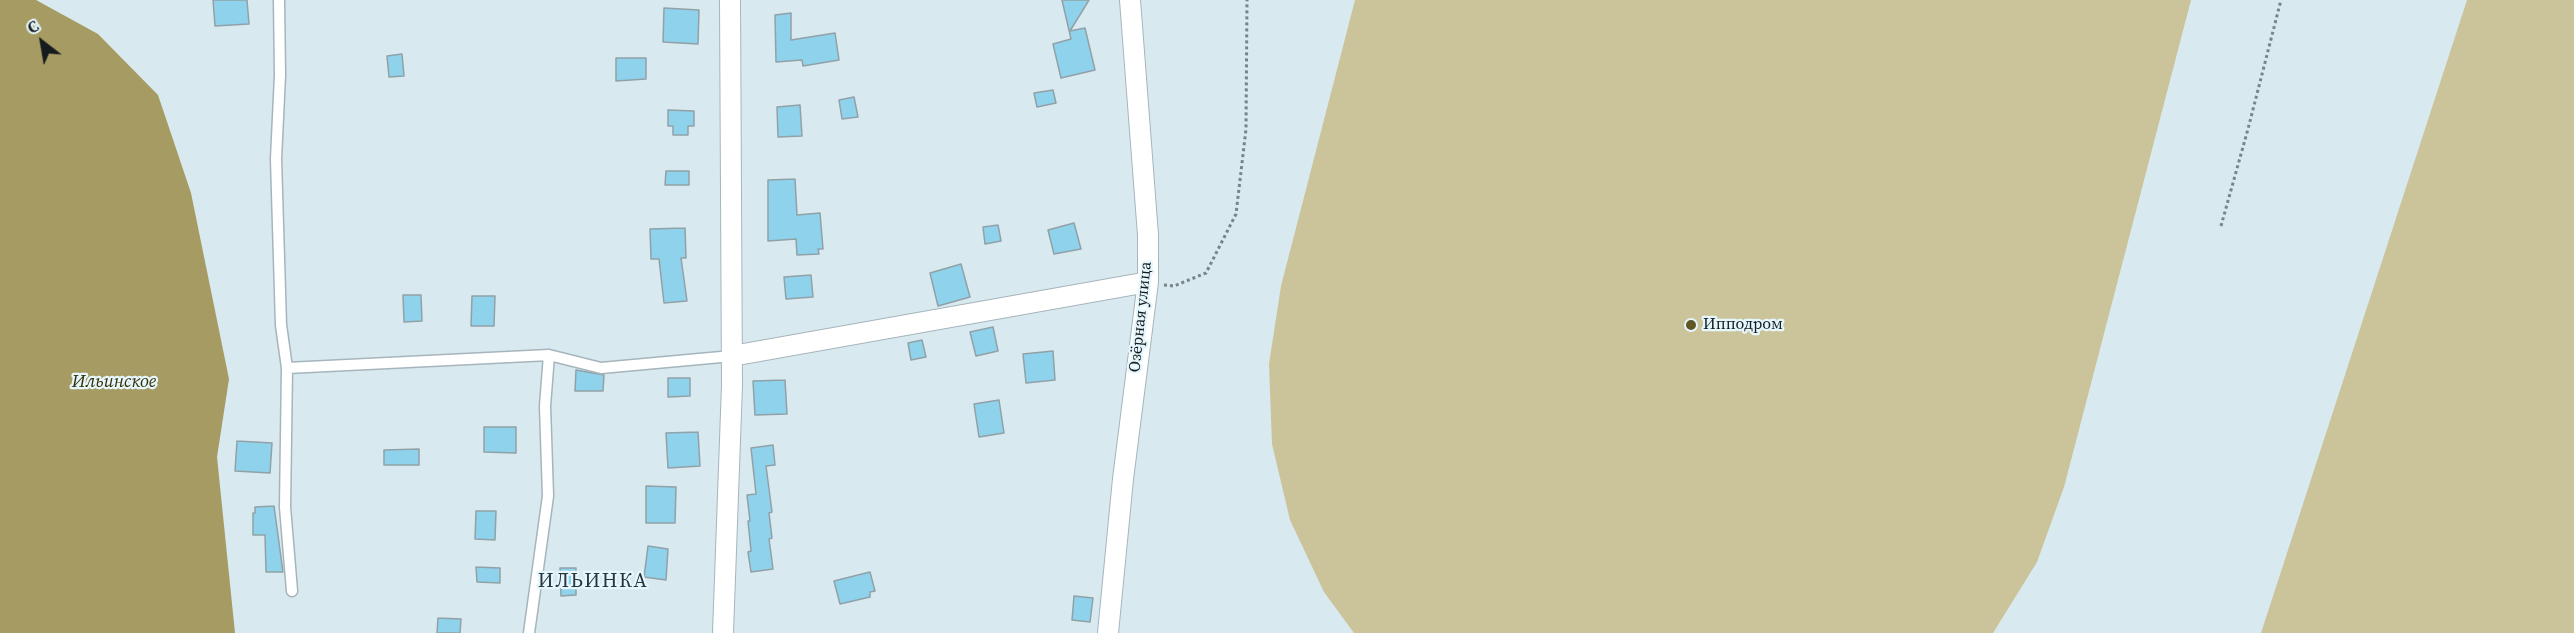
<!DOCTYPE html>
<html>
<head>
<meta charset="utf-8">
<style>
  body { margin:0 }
  #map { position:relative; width:2574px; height:633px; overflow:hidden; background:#d8e9ef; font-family:"Source Serif 4",serif }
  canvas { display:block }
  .north { position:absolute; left:12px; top:12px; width:60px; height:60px; -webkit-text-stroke:4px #e5f6fd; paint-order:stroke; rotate:329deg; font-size:16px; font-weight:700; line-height:24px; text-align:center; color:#161c1e }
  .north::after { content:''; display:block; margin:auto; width:21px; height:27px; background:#161c1e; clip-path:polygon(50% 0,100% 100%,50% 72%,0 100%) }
</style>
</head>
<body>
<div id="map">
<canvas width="2574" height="633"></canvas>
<div class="north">С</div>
</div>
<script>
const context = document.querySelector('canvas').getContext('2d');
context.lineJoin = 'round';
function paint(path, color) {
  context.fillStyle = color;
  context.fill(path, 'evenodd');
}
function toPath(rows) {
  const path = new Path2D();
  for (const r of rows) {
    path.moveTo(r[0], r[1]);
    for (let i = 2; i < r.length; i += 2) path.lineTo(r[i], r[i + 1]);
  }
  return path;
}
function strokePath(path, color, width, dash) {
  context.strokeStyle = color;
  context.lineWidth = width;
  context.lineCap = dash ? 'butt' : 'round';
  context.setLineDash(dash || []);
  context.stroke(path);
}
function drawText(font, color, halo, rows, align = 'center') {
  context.font = font + ' "Source Serif 4",serif';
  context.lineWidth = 4.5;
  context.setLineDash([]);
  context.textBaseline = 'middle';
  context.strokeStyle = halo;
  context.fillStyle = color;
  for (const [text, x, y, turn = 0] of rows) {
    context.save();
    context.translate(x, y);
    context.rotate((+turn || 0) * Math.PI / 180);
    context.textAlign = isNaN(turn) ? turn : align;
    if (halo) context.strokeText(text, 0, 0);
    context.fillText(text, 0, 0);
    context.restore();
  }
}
const green = toPath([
  [1355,0,2191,0,2064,487,2037,562,1993,633,1354,633,1324,592,1290,520,1272,444,1269,364,1281,286],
  [2467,0,2574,0,2574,633,2261,633]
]);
const water = toPath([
  [0,0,36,0,98,34,158,95,191,193,229,379,217,457,235,633,0,633]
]);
const building = toPath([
  [213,0,247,0,249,24,215,26,213,0],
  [1062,0,1089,0,1070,31,1085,28,1095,70,1061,78,1053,44,1071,39,1062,0],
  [664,8,699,10,698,44,663,42,664,8],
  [791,13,791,40,835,33,839,60,803,66,802,60,776,62,775,15,791,13],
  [402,54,404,76,389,77,387,56,402,54],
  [616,58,646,58,646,79,616,81,616,58],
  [1053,90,1056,103,1037,107,1034,93,1053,90],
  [854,97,858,117,842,119,839,100,854,97],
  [800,105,802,136,778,137,777,107,800,105],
  [668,110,694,111,694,126,688,126,688,135,673,135,673,126,668,126,668,110],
  [666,171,689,171,689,185,665,185,666,171],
  [795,179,797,215,820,213,823,249,818,249,819,254,797,255,796,239,768,241,768,180,795,179],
  [1074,223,1081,249,1054,254,1048,230,1074,223],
  [998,225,1001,241,985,244,983,227,998,225],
  [685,228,686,258,681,258,687,301,664,303,659,259,651,259,650,229,685,228],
  [961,264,970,297,938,306,930,273,961,264],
  [811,275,813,297,786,299,784,277,811,275],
  [403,295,421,295,422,321,404,322,403,295],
  [472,296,495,296,494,326,471,326,472,296],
  [993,327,998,351,976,356,970,332,993,327],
  [922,340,926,357,911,360,908,343,922,340],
  [1053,351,1055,380,1026,383,1023,354,1053,351],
  [576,370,604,375,603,391,575,391,576,370],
  [668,378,690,378,690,396,668,397,668,378],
  [785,380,787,414,755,415,753,381,785,380],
  [999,400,1004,433,979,437,974,404,999,400],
  [484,427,516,427,516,453,484,452,484,427],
  [698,432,700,466,668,468,666,433,698,432],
  [237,441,272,443,270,473,235,471,237,441],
  [773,445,775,465,766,466,772,512,769,513,772,538,769,539,773,569,751,572,748,552,751,551,748,521,750,521,747,495,756,494,751,448,773,445],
  [419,449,419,465,384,465,384,450,419,449],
  [646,486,676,487,675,523,646,523,646,486],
  [274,506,283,572,266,572,265,535,253,535,253,513,255,513,255,507,274,506],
  [476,511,496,511,495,540,475,539,476,511],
  [648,546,668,549,666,580,644,577,648,546],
  [476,567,500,568,500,583,477,582,476,567],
  [560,568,576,568,576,595,561,596,560,568],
  [870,572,875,591,870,592,870,597,840,604,834,581,870,572],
  [1074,596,1093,598,1090,622,1072,620,1074,596],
  [438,618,461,619,460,633,437,633,438,618]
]);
const path = toPath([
  [2221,226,2248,129,2281,0],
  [1164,285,1174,286,1206,273,1236,214,1246,129,1247,0]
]);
const service = toPath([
  [279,0,280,75,276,159,281,325,287,368,549,355],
  [287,368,285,507,292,591],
  [529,633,548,496,545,406,549,355,601,368,732,356]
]);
const minor = toPath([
  [732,356,1148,282],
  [723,633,732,385,730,0],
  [1108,633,1123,479,1148,282,1148,235,1130,0]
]);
const markers = [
  [1691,325,6,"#615723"]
];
const streetNames = [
  ["Озёрная улица",1141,317,-84]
];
const poiNames = [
  ["Ипподром",1703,325]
];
const waterNames = [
  ["Ильинское",114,382]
];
const quarterNames = [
  ["ИЛЬИНКА",593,582]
];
paint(green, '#cbc399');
paint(water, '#a69b62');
paint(building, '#8ed2ec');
strokePath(building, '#91a1a7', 1.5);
strokePath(service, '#a6b5bc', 13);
strokePath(minor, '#a6b5bc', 22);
strokePath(path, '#788488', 3, [3, 3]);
strokePath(service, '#fff', 10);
strokePath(minor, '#fff', 20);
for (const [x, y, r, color] of markers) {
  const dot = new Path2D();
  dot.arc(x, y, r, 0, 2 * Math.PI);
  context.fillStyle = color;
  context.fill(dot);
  strokePath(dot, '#e5f6fd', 2);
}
drawText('16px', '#161c1e', '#e5f6fd', streetNames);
drawText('16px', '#161c1e', '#e5f6fd', poiNames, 'left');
drawText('italic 18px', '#372e00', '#e5f6fd', waterNames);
context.letterSpacing = '1.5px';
drawText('20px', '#28353a', '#e5f6fd', quarterNames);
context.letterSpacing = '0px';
</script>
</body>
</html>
